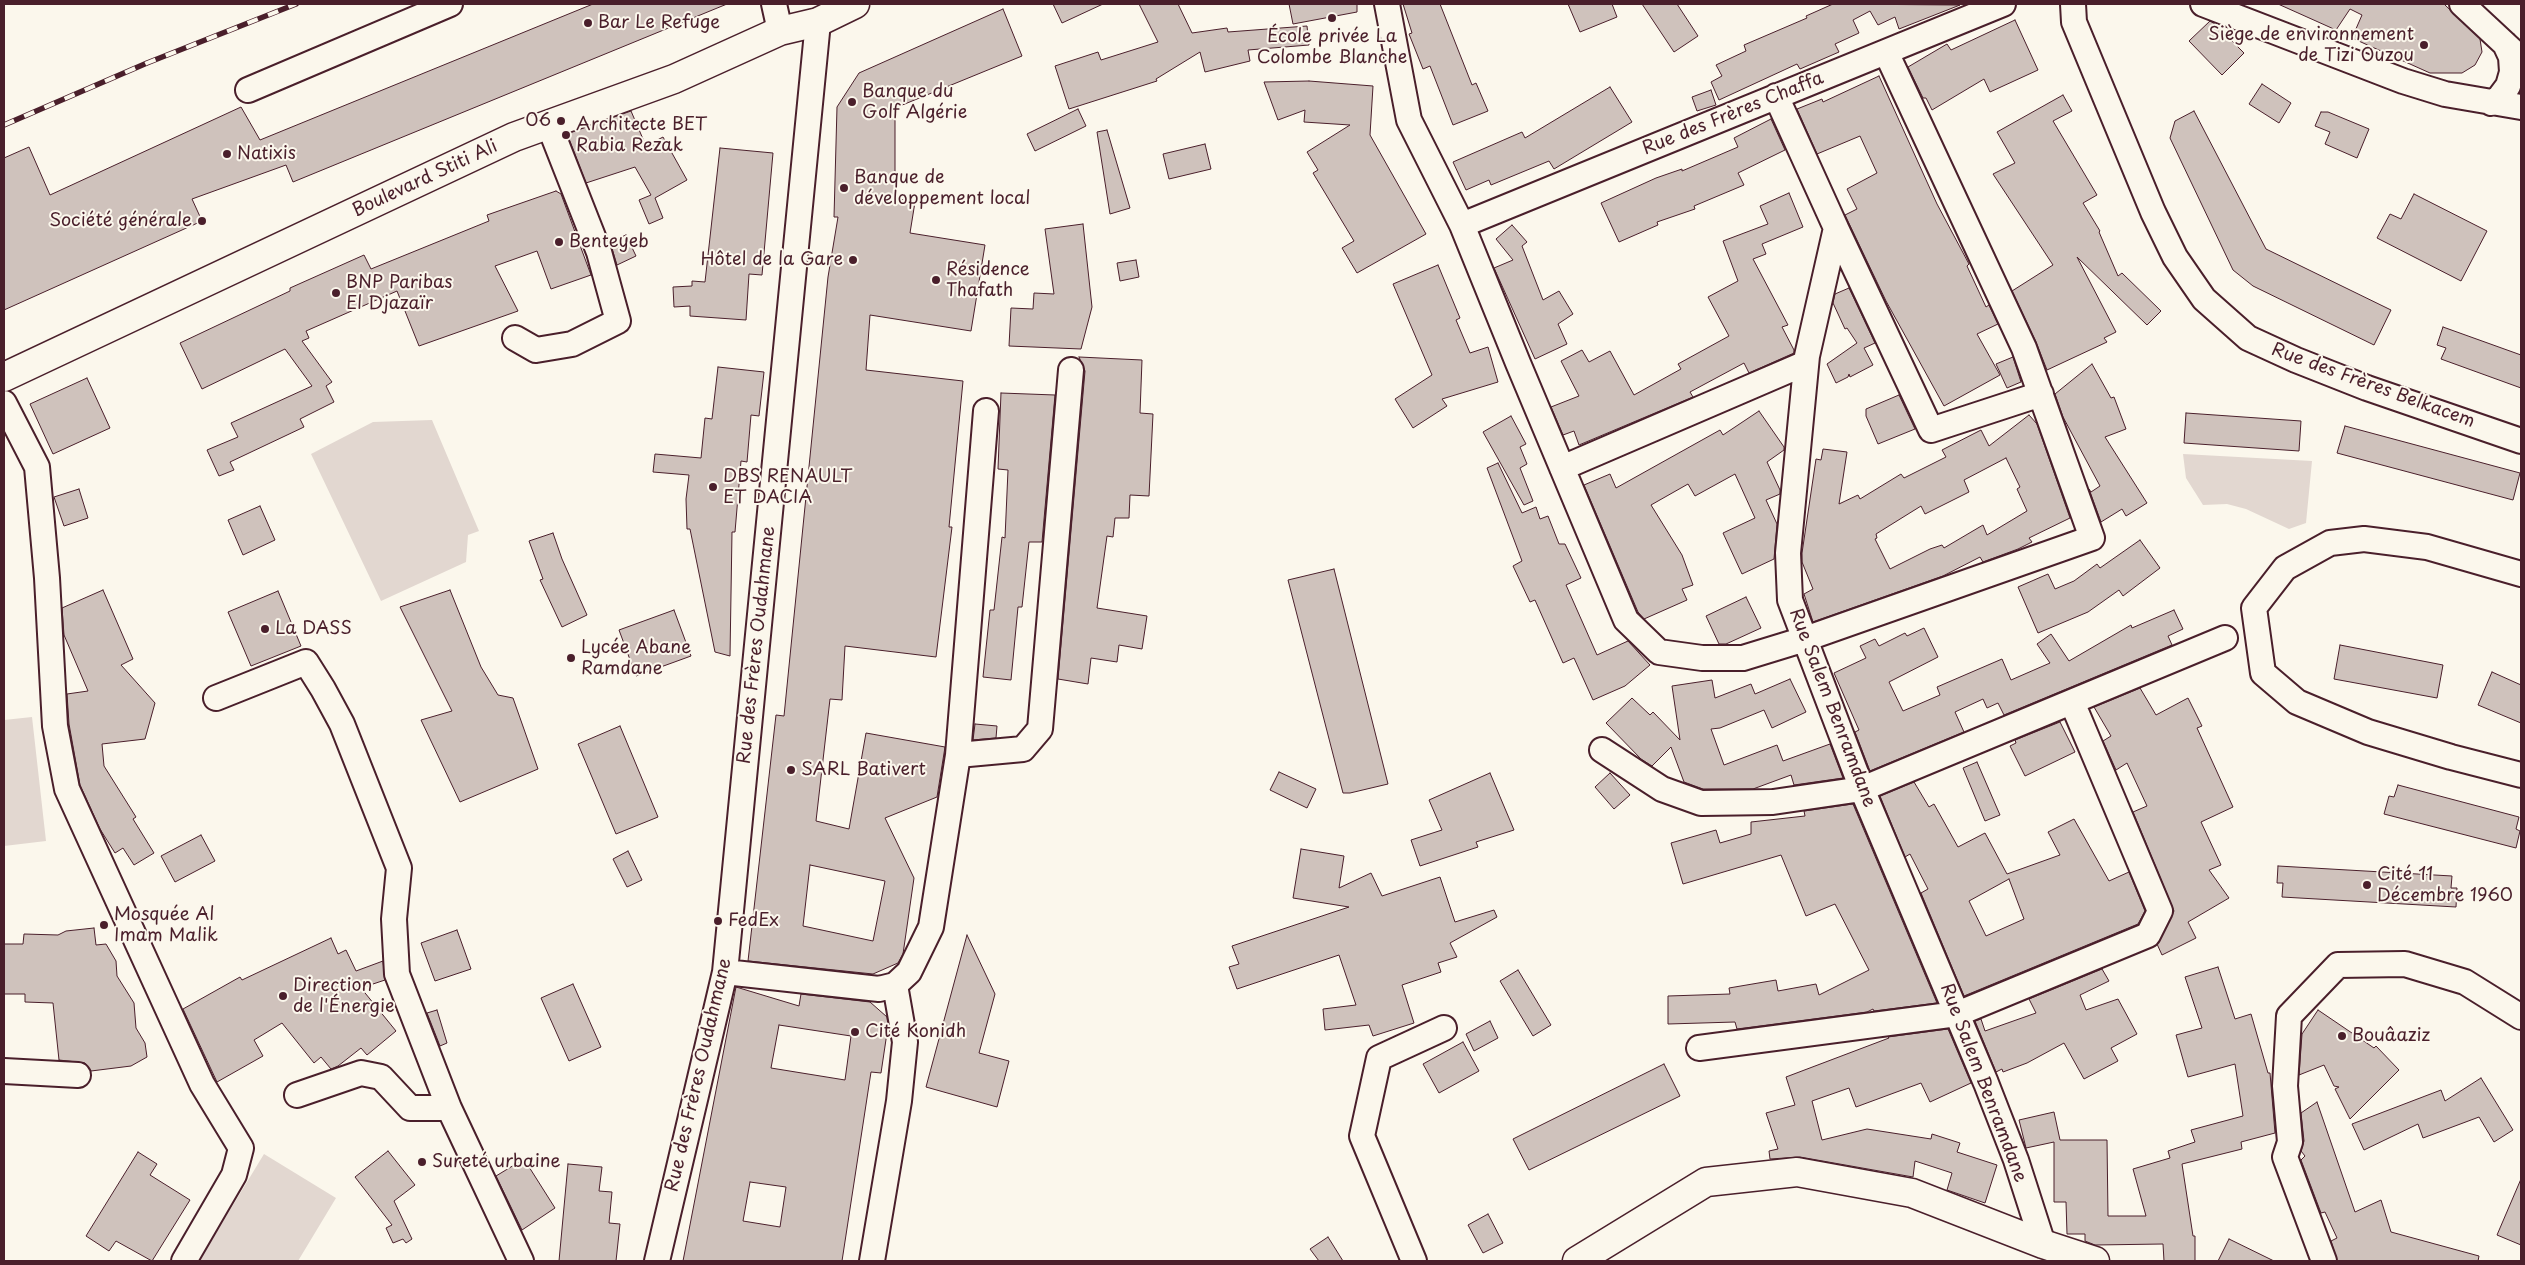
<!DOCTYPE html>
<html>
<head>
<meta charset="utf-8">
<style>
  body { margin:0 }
  #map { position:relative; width:2525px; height:1265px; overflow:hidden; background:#fbf7ec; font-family:"Playpen Sans",sans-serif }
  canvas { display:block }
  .frame { position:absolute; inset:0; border:5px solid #4a1f2b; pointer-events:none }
</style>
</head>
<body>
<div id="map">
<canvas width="2525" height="1265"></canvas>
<div class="frame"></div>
</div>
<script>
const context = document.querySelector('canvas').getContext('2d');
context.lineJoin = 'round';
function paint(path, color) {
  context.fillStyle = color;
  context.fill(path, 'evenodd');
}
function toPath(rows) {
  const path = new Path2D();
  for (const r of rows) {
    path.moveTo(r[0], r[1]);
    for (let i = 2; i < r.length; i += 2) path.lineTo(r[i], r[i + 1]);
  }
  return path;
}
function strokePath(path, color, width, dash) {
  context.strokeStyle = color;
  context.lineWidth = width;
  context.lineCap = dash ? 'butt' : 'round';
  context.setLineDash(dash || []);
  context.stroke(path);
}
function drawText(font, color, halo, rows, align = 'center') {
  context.font = font + ' "Playpen Sans",sans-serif';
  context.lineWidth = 4;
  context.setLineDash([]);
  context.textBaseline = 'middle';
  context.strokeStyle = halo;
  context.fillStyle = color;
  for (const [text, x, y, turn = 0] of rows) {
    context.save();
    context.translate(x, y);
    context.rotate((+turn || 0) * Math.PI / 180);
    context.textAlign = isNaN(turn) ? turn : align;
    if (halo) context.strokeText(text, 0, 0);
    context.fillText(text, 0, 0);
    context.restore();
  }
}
const green = toPath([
  [432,420,479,531,468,535,466,562,381,601,311,454,373,422],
  [2183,454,2312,461,2306,523,2289,529,2246,509,2227,504,2203,505,2186,478],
  [32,717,46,841,4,846,4,720],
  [264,1154,336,1198,298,1261,199,1261]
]);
const building = toPath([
  [593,4,727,4,293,182,286,165,192,199,202,221,4,310,4,158,29,147,50,195,241,107,260,140,593,4],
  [1053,4,1103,4,1062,23,1053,4],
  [1139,4,1178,4,1192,33,1227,28,1228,32,1307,26,1309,45,1248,50,1250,61,1205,72,1200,52,1156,79,1157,81,1069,109,1055,66,1098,52,1101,60,1158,42,1139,4],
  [1289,4,1357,4,1357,12,1293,24,1289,4],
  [1403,4,1440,4,1472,85,1476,83,1488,111,1453,125,1430,66,1423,69,1409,34,1412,33,1403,4],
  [1568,4,1612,4,1617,17,1580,32,1568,4],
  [1642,4,1677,4,1698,36,1674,52,1642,4],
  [1833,4,1960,5,1899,29,1895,17,1878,25,1870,11,1853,20,1859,33,1835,44,1839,52,1800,69,1797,64,1719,100,1711,82,1722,76,1716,65,1746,51,1744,45,1807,18,1806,16,1833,4],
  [2278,4,2444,4,2480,39,2482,52,2475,65,2462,73,2430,73,2352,38,2362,15,2350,9,2336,30,2278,4],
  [1003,9,1022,56,895,108,895,198,915,202,910,233,985,245,971,331,870,315,866,370,963,381,949,527,952,527,936,657,845,646,842,700,830,699,816,821,849,829,866,733,945,747,937,797,885,818,914,878,903,954,898,963,873,974,748,961,776,715,784,716,828,277,838,217,834,217,837,107,859,73,1003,9],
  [810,865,885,881,873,941,803,926,810,865],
  [2015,20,2038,70,1990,92,1984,79,1932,110,1926,98,1923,98,1908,67,1947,44,1951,50,2015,20],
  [2210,21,2215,24,2244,53,2222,75,2189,41,2210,21],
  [1879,76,1937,204,1969,264,1967,266,1986,307,1989,305,1998,324,1977,334,2000,375,1944,406,1886,301,1845,215,1857,209,1847,189,1877,173,1860,136,1817,154,1797,109,1822,99,1823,102,1879,76],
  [1309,81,1373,86,1370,135,1426,234,1357,273,1342,248,1354,241,1313,173,1318,170,1307,152,1350,125,1304,122,1305,110,1278,120,1264,82,1309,81],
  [2262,84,2291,103,2279,123,2249,104,2262,84],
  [1610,87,1632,122,1554,169,1549,161,1491,185,1489,180,1466,190,1453,162,1522,132,1525,138,1610,87],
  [1711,90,1716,105,1697,111,1692,97,1711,90],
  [2063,95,2072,111,2053,121,2097,195,2083,203,2100,231,2099,232,2118,276,2122,273,2161,311,2147,325,2077,257,2116,332,2104,338,2107,342,2047,370,2036,342,2012,291,2053,265,1993,174,2015,163,1997,132,2063,95],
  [1078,109,1086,126,1035,151,1027,134,1078,109],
  [631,111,646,146,663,137,687,180,655,198,663,218,649,224,639,200,651,195,635,167,586,183,567,134,631,111],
  [2194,111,2266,249,2391,310,2374,345,2253,286,2233,270,2170,138,2175,121,2194,111],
  [2321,112,2328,112,2369,129,2357,158,2325,144,2330,132,2315,126,2321,112],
  [1771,119,1785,150,1738,173,1744,185,1694,206,1695,209,1657,222,1658,225,1619,242,1601,203,1656,178,1682,169,1682,171,1738,147,1734,138,1771,119],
  [1107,130,1130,208,1110,214,1097,132,1107,130],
  [1205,144,1211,169,1169,179,1163,154,1205,144],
  [720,148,773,153,762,275,749,274,746,320,690,316,690,306,674,307,673,287,692,286,692,281,705,282,720,148],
  [556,191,561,194,591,275,551,289,537,251,495,266,518,311,419,346,397,291,306,331,309,338,302,341,332,382,326,386,334,402,300,419,304,427,230,462,234,470,219,476,207,450,238,437,231,423,312,386,285,349,202,389,180,343,290,291,290,288,364,255,371,269,489,221,487,215,556,191],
  [1789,193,1803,227,1762,244,1766,254,1753,259,1788,325,1782,327,1794,350,1794,353,1749,373,1744,363,1690,392,1693,397,1579,445,1574,431,1563,435,1551,407,1579,396,1561,361,1582,350,1589,362,1610,351,1634,395,1681,369,1678,364,1729,336,1708,297,1738,281,1723,241,1768,224,1760,206,1789,193],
  [2414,194,2487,231,2461,281,2377,238,2390,214,2401,219,2414,194],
  [1083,224,1092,307,1081,349,1009,346,1011,308,1033,309,1034,293,1054,294,1045,229,1083,224],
  [1512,225,1527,242,1522,246,1543,300,1559,291,1573,314,1558,324,1567,344,1535,359,1494,268,1513,260,1496,239,1512,225],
  [626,235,636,256,617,265,610,242,626,235],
  [1136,260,1139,277,1120,281,1117,263,1136,260],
  [1438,265,1460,318,1456,320,1470,353,1488,347,1498,382,1442,399,1447,406,1413,428,1395,399,1432,375,1393,284,1438,265],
  [1849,288,1875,343,1864,348,1873,365,1850,377,1849,374,1848,377,1836,383,1827,364,1857,343,1847,328,1845,329,1833,303,1835,294,1849,288],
  [2443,327,2521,355,2521,388,2441,359,2446,348,2437,345,2443,327],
  [1079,357,1142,360,1140,413,1153,414,1149,496,1130,495,1129,518,1115,518,1113,537,1107,536,1097,608,1147,616,1142,649,1119,645,1117,662,1091,658,1088,684,1058,679,1085,371,1079,357],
  [2013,357,2021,382,2007,388,1996,364,2013,357],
  [2092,364,2111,398,2114,397,2126,429,2105,437,2147,503,2126,516,2122,509,2101,522,2089,489,2091,492,2100,486,2063,417,2055,394,2092,364],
  [718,367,764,372,759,416,751,415,747,462,741,461,735,532,732,532,730,656,715,652,690,529,687,529,686,499,689,475,653,472,655,454,701,458,705,418,712,419,718,367],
  [87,378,110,428,53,454,30,404,87,378],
  [1001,393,1055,395,1042,542,1029,542,1022,607,1018,607,1011,680,983,677,990,610,994,610,1002,537,1005,538,1008,470,998,469,1001,393],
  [1899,395,1915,429,1878,444,1866,416,1866,409,1899,395],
  [1759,411,1784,447,1784,450,1767,462,1780,490,1780,494,1766,500,1777,524,1774,559,1742,574,1723,533,1755,518,1735,474,1695,496,1688,484,1651,505,1682,555,1693,585,1682,589,1687,600,1644,619,1638,612,1584,485,1610,474,1616,488,1720,430,1723,435,1759,411],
  [2186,413,2301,421,2299,451,2184,443,2186,413],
  [2029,415,2037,424,2070,518,2029,538,2032,542,2018,549,1983,562,1980,557,1943,576,1813,622,1804,594,1813,589,1802,562,1802,553,1816,459,1821,460,1823,449,1847,452,1839,504,1858,495,1860,499,1901,474,1904,478,1946,457,1942,450,1981,430,1989,446,2029,415],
  [2006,458,2020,487,2017,489,2027,511,1987,535,1983,525,1944,548,1942,545,1930,549,1890,569,1875,539,1877,538,1876,534,1921,506,1925,514,1969,492,1964,480,2006,458],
  [1511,416,1526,444,1520,447,1527,464,1520,468,1533,501,1524,505,1483,432,1511,416],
  [2345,426,2520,473,2513,500,2337,453,2345,426],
  [1498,463,1522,513,1536,507,1540,519,1548,516,1559,544,1565,544,1581,578,1566,585,1597,655,1628,641,1650,665,1625,686,1593,700,1574,658,1563,663,1535,600,1530,602,1513,566,1522,561,1487,468,1498,463],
  [79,489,88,518,64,526,54,497,79,489],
  [260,506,275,540,243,555,228,520,260,506],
  [553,533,562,559,587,615,562,627,540,580,543,579,529,541,553,533],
  [2140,540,2160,568,2123,596,2119,590,2088,612,2038,633,2018,587,2048,574,2055,589,2074,581,2097,564,2100,568,2140,540],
  [1334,569,1388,784,1350,793,1343,793,1288,580,1334,569],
  [103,590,133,659,121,665,155,703,145,739,102,744,104,766,136,817,133,819,154,853,134,865,123,848,115,853,100,829,80,785,69,724,67,694,88,691,64,635,62,608,103,590],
  [450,590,481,667,498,695,513,698,538,769,460,802,421,720,452,711,400,607,450,590],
  [278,591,301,646,251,666,228,612,278,591],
  [1746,597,1761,628,1726,644,1719,644,1706,616,1746,597],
  [674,610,691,656,636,676,619,630,674,610],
  [2174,610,2183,629,2168,636,2172,645,2004,715,1998,703,1987,708,1983,699,1955,712,1964,732,1870,771,1855,732,1859,730,1834,673,1866,658,1860,646,1875,639,1879,646,1905,633,1907,636,1924,628,1938,657,1889,682,1903,711,1940,695,1937,687,2002,659,2011,680,2050,663,2037,644,2051,634,2069,661,2131,625,2132,628,2174,610],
  [2340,645,2443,665,2437,698,2334,679,2340,645],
  [2492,672,2521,685,2521,723,2478,705,2492,672],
  [1790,679,1806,712,1772,728,1764,710,1720,728,1711,729,1724,765,1777,745,1783,761,1830,744,1843,778,1794,785,1791,775,1753,789,1703,789,1684,782,1671,747,1652,766,1641,759,1606,723,1632,698,1650,715,1653,712,1680,740,1672,686,1712,680,1715,698,1751,684,1755,694,1790,679],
  [2140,688,2156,715,2188,698,2202,726,2197,728,2233,807,2201,822,2221,865,2209,870,2229,898,2188,922,2196,938,2162,955,2157,944,2174,911,2133,812,2147,806,2127,763,2116,770,2103,741,2111,736,2094,707,2140,688],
  [2060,722,2075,752,2025,776,2010,746,2016,743,2015,740,2060,722],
  [975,724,997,726,996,738,973,740,975,724],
  [620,726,658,817,616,834,578,744,620,726],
  [1977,762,2000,815,1985,821,1963,768,1977,762],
  [1279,772,1316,789,1307,808,1270,790,1279,772],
  [1490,773,1514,830,1476,842,1478,847,1420,866,1411,840,1442,830,1429,800,1490,773],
  [1610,773,1630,795,1614,809,1595,787,1610,773],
  [1914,782,1929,807,1934,804,1958,847,1985,833,2007,874,2060,855,2048,832,2074,819,2109,881,2129,872,2145,911,2138,924,1964,996,1921,893,1928,889,1910,854,1905,857,1880,796,1914,782],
  [2009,879,2024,919,1986,936,1969,901,2009,879],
  [2398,785,2519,817,2516,829,2520,831,2516,848,2384,814,2389,796,2394,797,2398,785],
  [1853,804,1937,1003,1874,1011,1873,1009,1867,1012,1737,1029,1735,1022,1668,1024,1668,996,1730,994,1729,988,1776,980,1778,991,1816,984,1819,995,1869,970,1835,904,1806,916,1781,855,1683,884,1671,843,1716,830,1720,843,1751,834,1751,822,1805,816,1804,811,1853,804],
  [201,835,215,861,175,882,161,856,201,835],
  [1301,849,1344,856,1339,888,1371,873,1382,896,1440,877,1455,922,1494,910,1497,917,1450,943,1457,957,1438,963,1441,972,1402,985,1414,1023,1373,1036,1369,1025,1325,1030,1323,1009,1356,1005,1339,955,1237,989,1229,967,1239,964,1232,946,1349,907,1293,898,1301,849],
  [628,851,642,880,627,887,613,859,628,851],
  [2278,866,2452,876,2451,888,2457,888,2456,907,2282,897,2283,883,2277,883,2278,866],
  [94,928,96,945,106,944,116,961,117,976,134,1003,136,1028,145,1043,147,1057,131,1066,91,1071,85,1063,59,1060,53,1003,25,1002,25,994,4,994,4,944,23,944,24,934,58,935,66,931,94,928],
  [457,930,471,969,435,981,421,943,457,930],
  [967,935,995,994,979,1053,1009,1061,997,1107,926,1087,967,935],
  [331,938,338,954,346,950,356,971,383,961,385,980,361,988,396,1031,367,1055,361,1048,338,1066,331,1069,321,1057,314,1063,282,1023,254,1040,263,1056,217,1082,183,1009,240,977,242,980,331,938],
  [2218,967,2235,1019,2251,1014,2268,1073,2270,1073,2275,1133,2241,1142,2242,1149,2182,1164,2193,1236,2195,1236,2195,1261,2164,1261,2163,1244,2095,1245,2085,1241,2085,1234,2067,1234,2066,1202,2054,1202,2054,1142,2026,1148,2019,1120,2054,1112,2060,1140,2107,1140,2108,1216,2146,1216,2133,1169,2170,1158,2168,1151,2195,1142,2191,1130,2243,1116,2235,1064,2188,1077,2176,1035,2202,1028,2185,977,2218,967],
  [2102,969,2109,981,2080,995,2086,1010,2118,999,2137,1034,2111,1048,2118,1061,2084,1079,2064,1043,2027,1063,2003,1072,2002,1069,1996,1072,1975,1021,1981,1019,1985,1031,2036,1013,2029,999,2102,969],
  [1518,970,1551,1025,1533,1036,1500,981,1518,970],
  [573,984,601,1047,569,1061,541,998,573,984],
  [736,987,799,1006,801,994,870,1002,887,1017,888,1026,881,1073,871,1072,842,1261,683,1261,736,987],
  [779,1025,851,1036,845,1080,771,1068,779,1025],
  [750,1182,786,1187,780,1227,743,1221,750,1182],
  [437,1010,447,1043,440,1046,427,1013,437,1010],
  [2318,1010,2374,1048,2376,1046,2399,1070,2350,1119,2335,1089,2339,1087,2334,1086,2324,1065,2299,1075,2302,1034,2318,1010],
  [1490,1021,1498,1038,1474,1051,1466,1034,1490,1021],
  [1948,1029,1971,1083,1930,1102,1921,1083,1856,1107,1849,1088,1812,1101,1822,1140,1867,1129,1931,1139,1932,1134,1960,1143,1957,1152,1997,1165,1985,1203,1947,1190,1952,1173,1915,1161,1913,1177,1800,1157,1770,1159,1769,1151,1778,1149,1766,1113,1795,1105,1786,1077,1889,1038,1888,1037,1948,1029],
  [1463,1042,1479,1071,1439,1093,1423,1064,1463,1042],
  [1664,1064,1680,1096,1529,1170,1513,1139,1664,1064],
  [2481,1078,2513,1130,2494,1142,2479,1117,2423,1138,2418,1124,2364,1150,2352,1124,2441,1090,2445,1101,2481,1078],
  [2317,1102,2355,1212,2381,1200,2391,1232,2479,1256,2478,1261,2337,1261,2331,1241,2337,1238,2325,1212,2321,1213,2301,1160,2305,1156,2301,1151,2304,1141,2301,1113,2317,1102],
  [388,1151,415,1185,394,1201,412,1239,406,1243,403,1239,393,1243,386,1228,392,1225,355,1177,388,1151],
  [138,1152,157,1164,150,1175,190,1200,152,1261,116,1241,109,1251,86,1236,138,1152],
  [524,1159,555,1208,522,1230,496,1176,524,1159],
  [568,1164,602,1167,599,1191,612,1192,609,1223,620,1224,616,1261,559,1261,568,1164],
  [2521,1179,2521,1245,2497,1235,2521,1179],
  [1488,1214,1503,1243,1483,1253,1468,1225,1488,1214],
  [1328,1237,1343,1261,1319,1261,1310,1249,1328,1237],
  [2229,1239,2274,1261,2218,1261,2229,1239]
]);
const minor = toPath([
  [774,4,780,31],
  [1387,4,1409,120,1462,225,1518,363,1626,620,1659,652,1702,658,1743,658,1805,639,2092,538,2024,348,1886,52],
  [2073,4,2074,22,2153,212,2175,257,2204,299,2248,338,2296,360,2367,388,2521,441],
  [2203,4,2403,81,2445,94,2521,107],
  [2462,4,2521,59],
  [248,90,450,4],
  [1776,96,1836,228,1807,356,1788,553,1790,600,1862,789,1986,1083,2016,1160,2043,1244],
  [2491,103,2499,98,2508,86,2512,72,2511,57,2505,44],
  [1462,225,2003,4],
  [1836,228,1931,430,2041,394],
  [515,338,536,350,572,344,618,321,599,252,549,125],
  [4,403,37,467,47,578,55,726,67,789,202,1084,241,1148,234,1175,184,1261],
  [1562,468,1806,363],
  [2521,574,2427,547,2364,539,2330,543,2285,568,2254,608,2263,673,2297,702,2368,732,2451,757,2521,775],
  [216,698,306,662,323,689,342,724,399,868,394,919,397,974,449,1108,521,1261],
  [1602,750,1662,789,1701,803,1773,802,1862,789,2225,638],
  [958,755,1023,749,1040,729,1071,370],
  [725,972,879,989,895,985,909,972,931,927,958,755,986,411],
  [1699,1048,1957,1014,2148,935,2160,911,2072,702],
  [4,1071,78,1075],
  [297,1095,361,1073,381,1077,410,1108,449,1108],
  [657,1261,725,972,818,22],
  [872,1261,899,1101,905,1042,895,985],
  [1414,1261,1362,1136,1379,1058,1444,1028],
  [2324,1261,2285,1157,2290,1142,2285,1086,2289,1016,2338,965,2405,964,2465,982,2521,1017]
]);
const major = toPath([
  [4,377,514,137,674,79,780,31,818,22,855,4],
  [1577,1261,1706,1182,1797,1172,1912,1193,2043,1244,2095,1261]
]);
const rail = toPath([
  [4,125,147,63,296,4]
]);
const markers = [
  [1332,18,5,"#4a1f2b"],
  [588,23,5,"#4a1f2b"],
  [2424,45,5,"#4a1f2b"],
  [852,102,5,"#4a1f2b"],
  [561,121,5,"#4a1f2b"],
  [566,135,5,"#4a1f2b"],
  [227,154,5,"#4a1f2b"],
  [844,188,5,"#4a1f2b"],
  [202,221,5,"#4a1f2b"],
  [559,242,5,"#4a1f2b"],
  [853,260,5,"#4a1f2b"],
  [936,280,5,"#4a1f2b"],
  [336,293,5,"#4a1f2b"],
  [713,487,5,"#4a1f2b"],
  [265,629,5,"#4a1f2b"],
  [571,658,5,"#4a1f2b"],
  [791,770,5,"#4a1f2b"],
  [2367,885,5,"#4a1f2b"],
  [718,921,5,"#4a1f2b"],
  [104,925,5,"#4a1f2b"],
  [283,996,5,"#4a1f2b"],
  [855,1032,5,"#4a1f2b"],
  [2342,1036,5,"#4a1f2b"],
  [422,1162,5,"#4a1f2b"]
];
const poiNames = [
  ["Bar Le Refuge",598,23],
  ["Siège de environnement",2414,35,"right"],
  ["de Tizi Ouzou",2414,56,"right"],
  ["École privée La",1332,37,"center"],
  ["Colombe Blanche",1332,58,"center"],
  ["Banque du",862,92],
  ["Golf Algérie",862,113],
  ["06",551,121,"right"],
  ["Architecte BET",576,125],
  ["Rabia Rezak",576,146],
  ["Natixis",237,154],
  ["Banque de",854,178],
  ["développement local",854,199],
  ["Société générale",192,221,"right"],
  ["Benteyeb",569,242],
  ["Hôtel de la Gare",843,260,"right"],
  ["Résidence",946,270],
  ["Thafath",946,291],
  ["BNP Paribas",346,283],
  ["El Djazaïr",346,304],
  ["DBS RENAULT",723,477],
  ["ET DACIA",723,498],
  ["La DASS",275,629],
  ["Lycée Abane",581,648],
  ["Ramdane",581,669],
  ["SARL Bativert",801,770],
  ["Cité 11",2377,875],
  ["Décembre 1960",2377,896],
  ["Mosquée Al",114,915],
  ["Imam Malik",114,936],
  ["FedEx",728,921],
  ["Direction",293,986],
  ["de l'Énergie",293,1007],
  ["Cité Konidh",865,1032],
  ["Bouâaziz",2352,1036],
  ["Sureté urbaine",432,1162]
];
const streetNames = [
  ["Rue des Frères Chaffa",1733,114,-22],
  ["Boulevard Stiti Ali",425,179,-25],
  ["Rue des Frères Belkacem",2373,386,20],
  ["Rue des Frères Oudahmane",757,645,-84],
  ["Rue Salem Benramdane",1832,708,69],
  ["Rue des Frères Oudahmane",699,1075,-77],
  ["Rue Salem Benramdane",1983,1083,69]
];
paint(green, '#e2d7d0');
paint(building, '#cfc2bc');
strokePath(building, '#4a1f2b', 1);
strokePath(minor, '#4a1f2b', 28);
strokePath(major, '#4a1f2b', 31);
strokePath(minor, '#fbf7ec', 24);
strokePath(major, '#fbf7ec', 28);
strokePath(rail, '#4a1f2b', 5.5);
strokePath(rail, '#fbf7ec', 4, [11]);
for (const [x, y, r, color] of markers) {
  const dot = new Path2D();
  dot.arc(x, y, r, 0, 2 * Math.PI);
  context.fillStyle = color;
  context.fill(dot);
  strokePath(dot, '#fbf7ec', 2);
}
drawText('18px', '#4a1f2b', '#fbf7ec', poiNames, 'left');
drawText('18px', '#4a1f2b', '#fbf7ec', streetNames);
</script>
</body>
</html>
